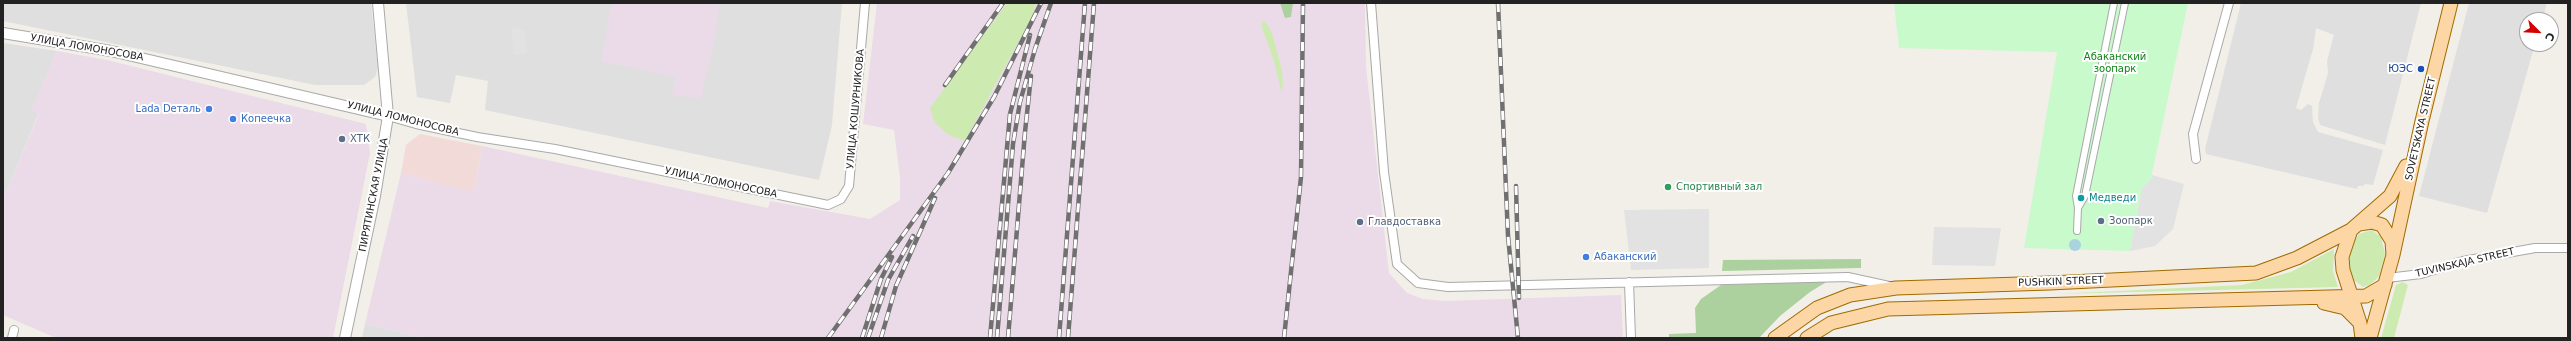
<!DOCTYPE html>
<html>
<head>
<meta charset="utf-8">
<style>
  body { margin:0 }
  #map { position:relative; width:2571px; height:341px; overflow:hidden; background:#f2efe9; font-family:"DejaVu Sans",sans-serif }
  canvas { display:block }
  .frame { position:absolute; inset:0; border:4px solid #222; pointer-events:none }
  .north { position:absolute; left:2519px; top:12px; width:40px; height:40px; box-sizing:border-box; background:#fff; border:1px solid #a7a7a7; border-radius:50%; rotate:114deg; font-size:11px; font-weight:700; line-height:16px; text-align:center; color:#222 }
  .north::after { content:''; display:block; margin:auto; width:14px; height:18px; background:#d40000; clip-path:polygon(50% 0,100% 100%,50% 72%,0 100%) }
</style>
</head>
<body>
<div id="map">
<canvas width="2571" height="341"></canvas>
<div class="frame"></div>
<div class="north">С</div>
</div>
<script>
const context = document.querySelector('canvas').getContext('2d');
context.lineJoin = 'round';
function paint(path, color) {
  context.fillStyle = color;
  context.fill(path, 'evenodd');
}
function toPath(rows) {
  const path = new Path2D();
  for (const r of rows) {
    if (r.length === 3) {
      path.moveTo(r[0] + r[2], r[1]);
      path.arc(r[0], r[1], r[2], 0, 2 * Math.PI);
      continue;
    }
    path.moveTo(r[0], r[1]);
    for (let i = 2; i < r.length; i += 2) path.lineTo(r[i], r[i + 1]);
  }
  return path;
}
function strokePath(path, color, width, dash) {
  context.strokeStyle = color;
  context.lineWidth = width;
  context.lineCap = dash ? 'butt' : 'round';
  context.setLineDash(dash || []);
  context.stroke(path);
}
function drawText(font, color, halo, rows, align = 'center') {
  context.font = font + ' "DejaVu Sans",sans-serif';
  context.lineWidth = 4;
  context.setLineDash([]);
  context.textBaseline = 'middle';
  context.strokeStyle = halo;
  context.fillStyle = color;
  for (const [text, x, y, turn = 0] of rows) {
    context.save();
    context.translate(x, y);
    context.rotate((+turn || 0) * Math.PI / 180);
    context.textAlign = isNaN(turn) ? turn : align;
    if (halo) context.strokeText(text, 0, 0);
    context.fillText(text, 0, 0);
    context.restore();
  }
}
const residential = toPath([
  [3,3,371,3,378,68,375,77,364,85,315,85,3,21],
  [406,3,842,3,832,125,819,180,485,110,488,81,456,75,450,103,417,97],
  [2241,3,2421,3,2385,145,2320,125,2318,118,2319,103,2328,73,2327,61,2334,35,2316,28,2313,49,2296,108,2301,110,2308,104,2312,106,2313,122,2318,132,2383,150,2373,185,2365,184,2363,186,2358,186,2357,189,2206,154,2205,149],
  [2469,3,2547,3,2542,20,2527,20,2527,44,2535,44,2487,213,2419,196],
  [3,43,57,51,32,110,39,113,3,200],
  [365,324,425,338,362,338]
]);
const commercial = toPath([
  [420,134,482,146,475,187,468,192,401,173,406,145]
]);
const industrial = toPath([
  [612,3,719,3,716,32,701,99,672,95,676,77,601,61],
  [877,3,1365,3,1366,67,1389,273,1407,293,1423,299,1445,301,1621,295,1623,338,425,338,365,324,401,173,468,191,475,187,482,146,768,208,770,201,870,219,900,200,900,178,894,130,863,124],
  [57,51,107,60,366,124,370,153,333,338,56,338,3,315,3,200,39,114,31,110]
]);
const grass = toPath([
  [1007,3,1035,3,1034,13,965,141,949,135,935,123,930,108],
  [1264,20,1272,33,1282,71,1283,86,1281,91,1274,61,1261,25],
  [2372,230,2381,237,2385,254,2379,276,2370,285,2363,287,2351,278,2347,267,2350,247,2359,234],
  [2334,249,2333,271,2338,287,2055,294,2242,285,2291,272],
  [2403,282,2408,285,2394,338,2381,338,2396,285]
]);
const forest = toPath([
  [1280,3,1293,3,1291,17,1285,18],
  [1861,259,1861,268,1722,271,1723,260],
  [1828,281,1810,292,1780,316,1759,338,1669,338,1669,334,1696,333,1695,308,1701,299,1721,285]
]);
const park = toPath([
  [1894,3,2188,3,2151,179,2142,188,2130,251,2024,248,2057,52,1899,48]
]);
const parking = toPath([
  [511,27,525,31,527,53,514,55],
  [2152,175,2184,184,2173,229,2155,246,2130,251,2142,188,2151,179],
  [1709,209,1709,268,1631,270,1624,210],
  [1934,227,2001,228,1995,266,1932,265]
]);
const water = toPath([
  [2075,245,6]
]);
const pedestrian = toPath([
  [2078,208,2085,196,2125,3],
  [2077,231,2078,208,2076,196,2114,3]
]);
const minor = toPath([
  [1371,3,1384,172,1397,264,1418,283,1448,287,1848,277,1889,286],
  [388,116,416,124,477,137,555,149,828,205,841,199,849,186,865,3],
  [2196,159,2193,134,2229,3],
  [2387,278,2421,274,2463,261,2535,248,2568,248],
  [1629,282,1631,338],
  [12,338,14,330]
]);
const tertiary = toPath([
  [3,33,111,51,388,116],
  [345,338,375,196,388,116,378,3]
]);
const primary = toPath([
  [2359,224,2372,222,2382,225,2392,241,2393,255,2370,338],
  [2393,255,2422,121,2451,3],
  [2324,303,2345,308,2359,322],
  [1775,338,1817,308,1850,295,1896,288,2050,283,2256,273,2297,258,2351,230],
  [1807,338,1831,323,1888,309,2366,296,2385,285],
  [2362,338,2360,323,2343,270,2342,257,2351,230,2390,196,2406,166]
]);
const rail = toPath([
  [1498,3,1508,236,1518,338],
  [945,85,1003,3],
  [1516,186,1519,298],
  [828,338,948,173,994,97,1041,3],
  [862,338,881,279,892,257],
  [868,338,888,280,913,236],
  [881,338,896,286,935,198],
  [990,338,1010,114,1030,35],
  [997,338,1013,144,1020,102,1035,49,1051,3],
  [1008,338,1025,132,1031,76],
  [1059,338,1085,3],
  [1068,338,1094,3],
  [1284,338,1301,177,1303,3]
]);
const markers = [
  [2421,69,4,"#1a4fb4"],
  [209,109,4,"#3f7fe0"],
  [233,119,4,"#3f7fe0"],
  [342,139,4,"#5c6f8a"],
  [1668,187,4,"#2e9e5b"],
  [2081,198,4,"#0f9aa8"],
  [2101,221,4,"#5c6f8a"],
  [1360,222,4,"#5c6f8a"],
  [1586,257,4,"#3f7fe0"]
];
const streetNames = [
  ["УЛИЦА ЛОМОНОСОВА",87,48,10],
  ["УЛИЦА КОШУРНИКОВА",856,109,-85],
  ["УЛИЦА ЛОМОНОСОВА",403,119,14],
  ["SOVETSKAYA STREET",2421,129,-77],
  ["УЛИЦА ЛОМОНОСОВА",721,183,12],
  ["ПИРЯТИНСКАЯ УЛИЦА",374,195,-79],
  ["TUVINSKAJA STREET",2465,263,-13],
  ["PUSHKIN STREET",2061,282,-2]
];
const parkNames = [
  ["Абаканский",2115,57],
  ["зоопарк",2115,69]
];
const transitNames = [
  ["ЮЭС",2413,69]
];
const shopNames = [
  ["Lada Dеталь",201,109,"right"],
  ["Копеечка",241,119],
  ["Абаканский",1594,257]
];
const serviceNames = [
  ["ХТК",350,139],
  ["Зоопарк",2109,221],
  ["Главдоставка",1368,222]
];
const leisureNames = [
  ["Спортивный зал",1676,187]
];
const cultureNames = [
  ["Медведи",2089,198]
];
paint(residential, '#e0dfdf');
paint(commercial, '#f2dad9');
paint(industrial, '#ebdbe8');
paint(grass, '#cdebb0');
paint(forest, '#add19e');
paint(park, '#c8facc');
paint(parking, '#e2e2e2');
paint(water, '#aad3df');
strokePath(pedestrian, '#a9a9a9', 8);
strokePath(minor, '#a9a9a9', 10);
strokePath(tertiary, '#a9a9a9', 12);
strokePath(primary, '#a06b00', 15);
strokePath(pedestrian, '#fff', 6);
strokePath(minor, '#fff', 8);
strokePath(tertiary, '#fff', 10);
strokePath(primary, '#fcd6a4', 13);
strokePath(rail, '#707070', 4.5);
strokePath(rail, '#fff', 3, [9]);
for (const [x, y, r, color] of markers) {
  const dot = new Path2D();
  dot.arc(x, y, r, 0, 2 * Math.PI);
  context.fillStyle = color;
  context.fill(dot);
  strokePath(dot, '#fff', 1.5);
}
drawText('10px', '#222', '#fff', streetNames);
drawText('10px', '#0c8416', '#fff', parkNames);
drawText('10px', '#164399', '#fff', transitNames, 'right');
drawText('10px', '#366cbe', '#fff', shopNames, 'left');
drawText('10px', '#4e5e75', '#fff', serviceNames, 'left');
drawText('10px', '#27864d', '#fff', leisureNames, 'left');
drawText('10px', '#0d838f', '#fff', cultureNames, 'left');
</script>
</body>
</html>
